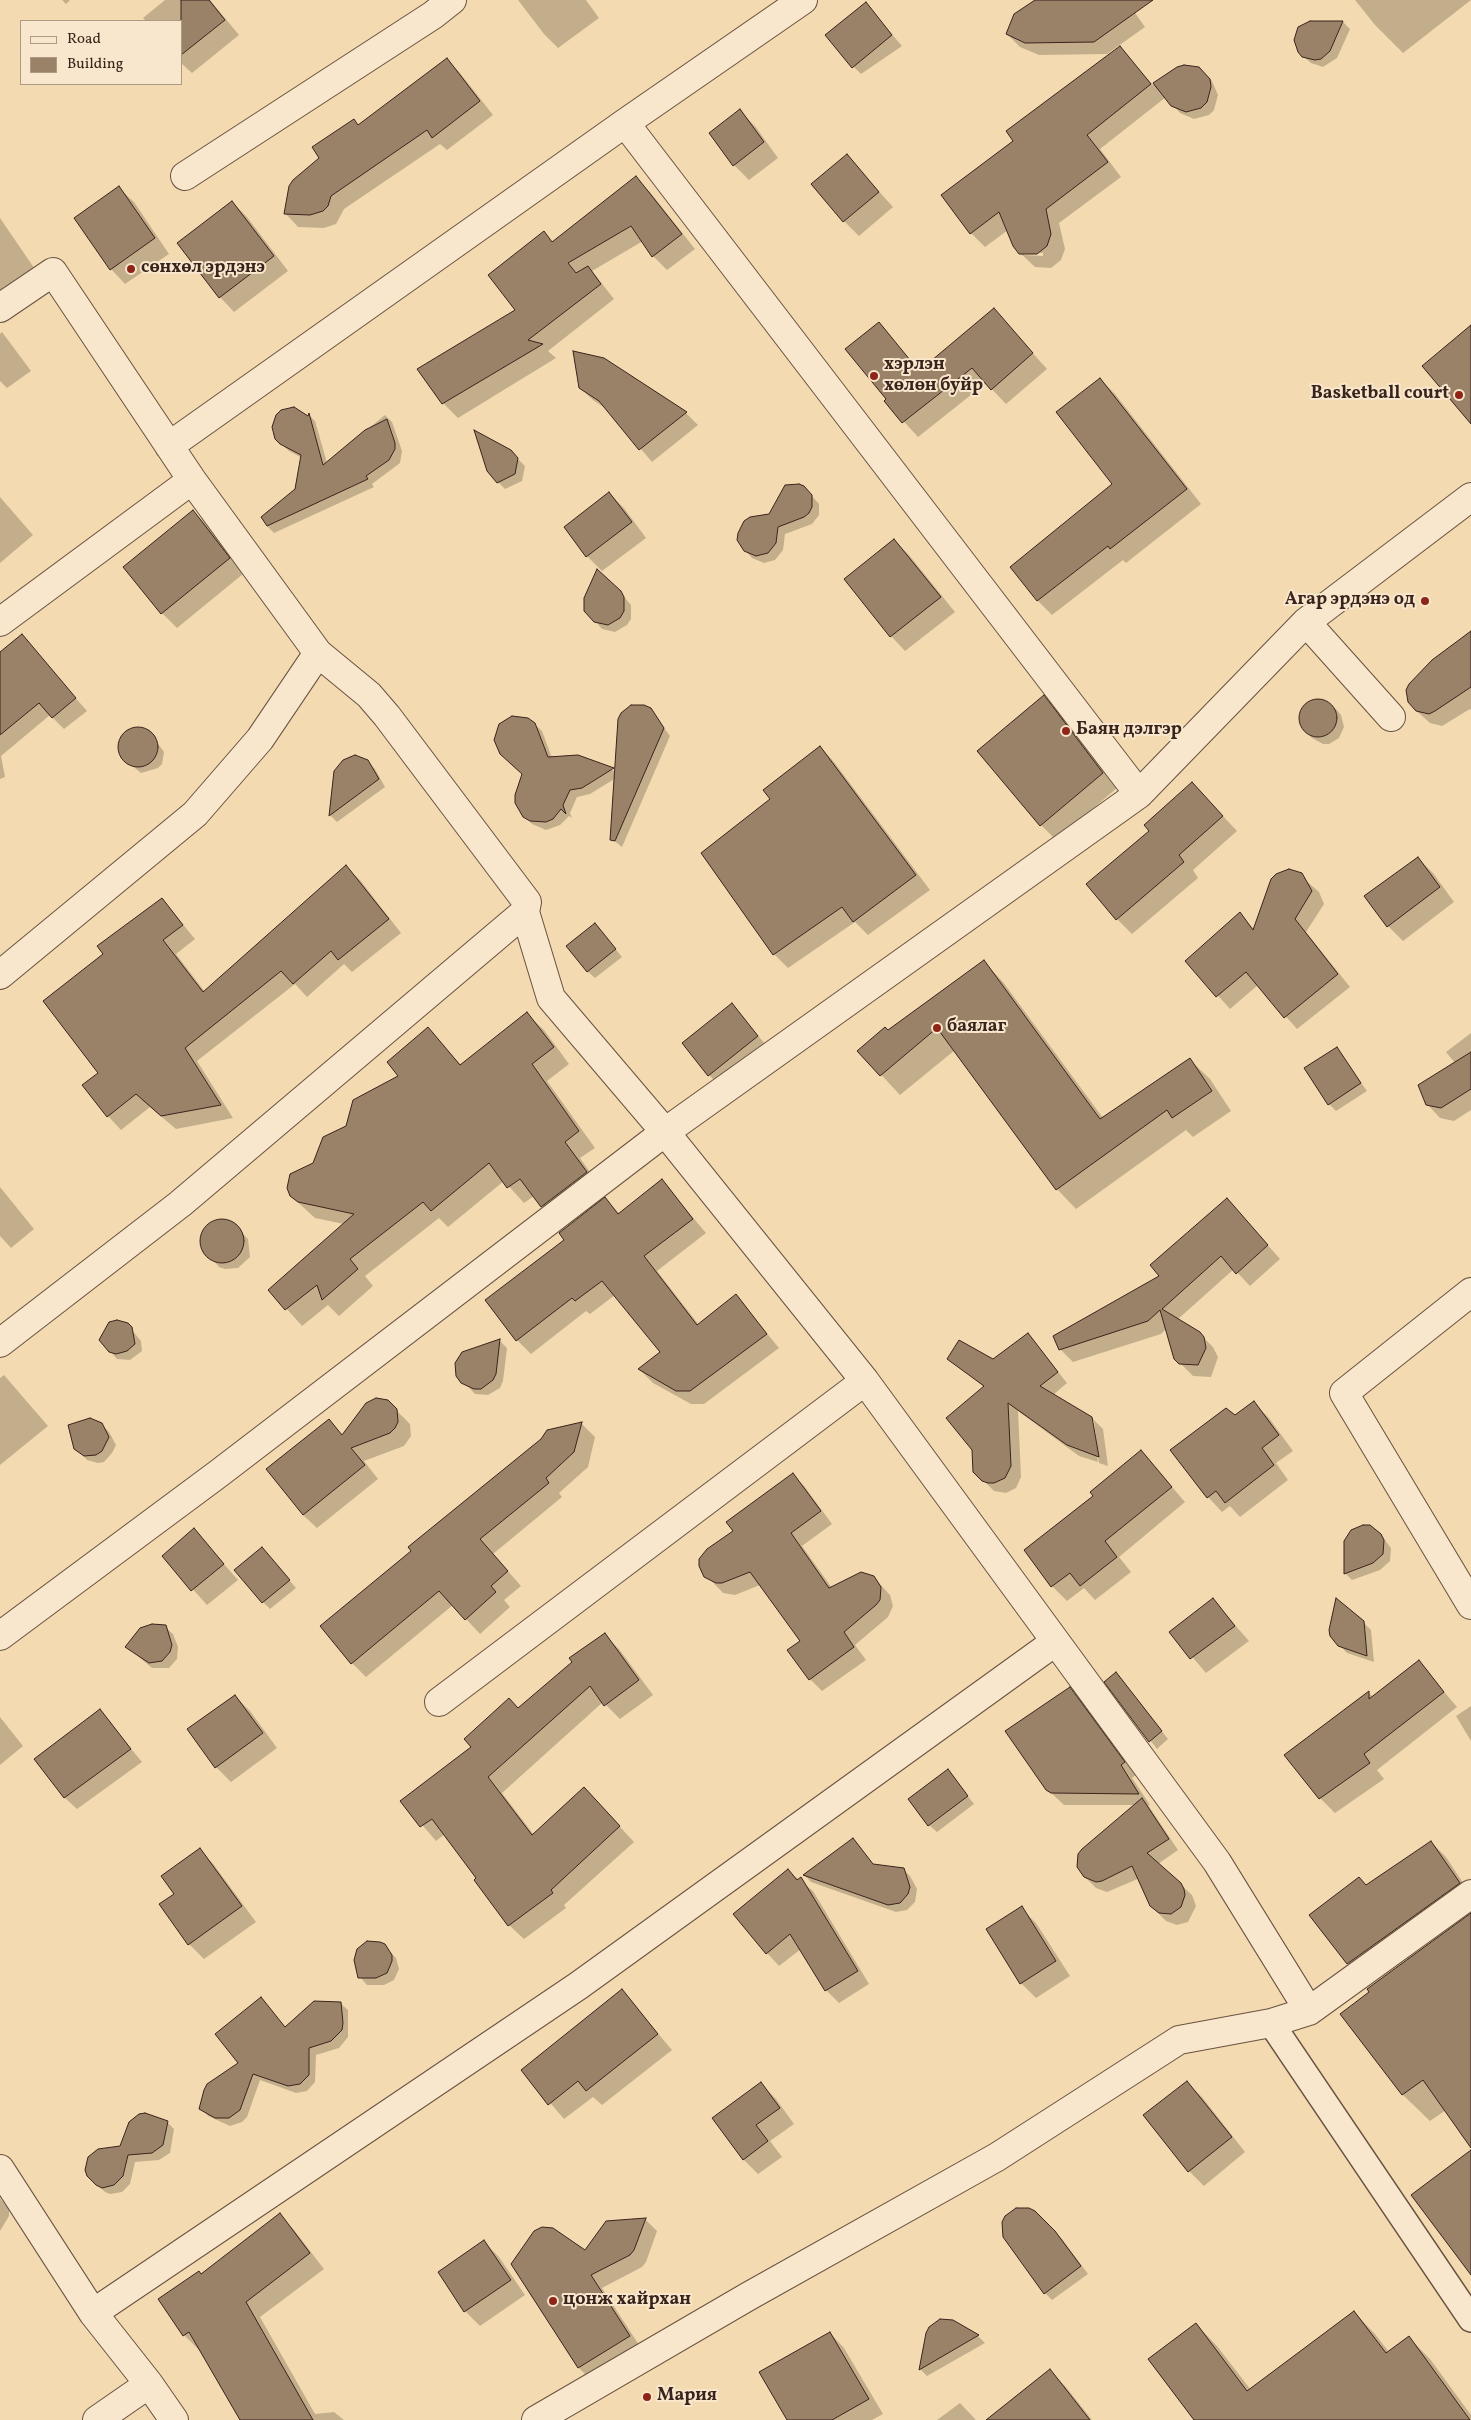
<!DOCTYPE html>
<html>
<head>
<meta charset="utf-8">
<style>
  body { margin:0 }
  #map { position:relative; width:1471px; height:2420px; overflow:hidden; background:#f4dab0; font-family:Vollkorn,serif }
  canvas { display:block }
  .legend { position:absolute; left:20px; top:20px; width:162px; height:65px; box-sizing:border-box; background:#f8e7cc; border:1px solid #ac9986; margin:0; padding:6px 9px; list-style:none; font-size:15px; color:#39231c }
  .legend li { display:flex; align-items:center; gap:10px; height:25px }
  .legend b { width:25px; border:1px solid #ac9986 }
</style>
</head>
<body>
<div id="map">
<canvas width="1471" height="2420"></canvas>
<ul class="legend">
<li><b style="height:6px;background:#f8e7cc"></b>Road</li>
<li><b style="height:14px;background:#9a8269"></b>Building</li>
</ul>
</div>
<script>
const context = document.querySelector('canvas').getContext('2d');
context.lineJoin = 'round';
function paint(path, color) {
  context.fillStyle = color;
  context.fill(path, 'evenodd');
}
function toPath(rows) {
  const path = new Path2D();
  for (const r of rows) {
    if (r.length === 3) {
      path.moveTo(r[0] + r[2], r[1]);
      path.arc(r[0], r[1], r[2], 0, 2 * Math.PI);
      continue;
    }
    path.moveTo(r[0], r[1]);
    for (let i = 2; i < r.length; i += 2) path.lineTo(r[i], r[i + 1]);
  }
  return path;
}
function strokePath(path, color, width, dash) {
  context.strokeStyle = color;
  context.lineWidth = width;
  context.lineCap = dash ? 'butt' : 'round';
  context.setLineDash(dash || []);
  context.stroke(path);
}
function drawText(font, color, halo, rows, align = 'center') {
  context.font = font + ' Vollkorn,serif';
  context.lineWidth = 4;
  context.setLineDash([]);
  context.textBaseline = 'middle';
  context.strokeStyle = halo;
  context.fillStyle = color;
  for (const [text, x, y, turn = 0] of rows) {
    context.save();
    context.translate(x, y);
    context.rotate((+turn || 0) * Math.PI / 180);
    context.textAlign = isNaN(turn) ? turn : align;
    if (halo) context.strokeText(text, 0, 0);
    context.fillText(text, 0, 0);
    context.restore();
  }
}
const shadow = toPath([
  [62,0,70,0,66,4],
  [165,0,210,0,239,35,192,73,181,63,181,21,146,21,143,18],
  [518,0,586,0,599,18,558,48,544,34],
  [1055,0,1126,0,1145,27,1107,54,1039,55,1020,47,1007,34],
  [1355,0,1471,0,1403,53,1375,25],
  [865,3,902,46,861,74,846,59],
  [1343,22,1350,29,1337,58,1323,67,1311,63,1303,56],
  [1120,48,1153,85,1177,68,1204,73,1212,81,1218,95,1214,110,1209,115,1194,119,1180,113,1166,97,1100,149,1121,177,1059,223,1065,249,1061,260,1051,268,1035,267,1020,253,1008,230,985,247,971,233,1015,141],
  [1024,252,1043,253,1043,256,1024,255],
  [447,59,460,73,493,115,447,150,440,144,344,209,336,224,324,228,298,227,285,213,321,158,354,120,359,126],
  [740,111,755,126,778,158,749,180,734,165],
  [847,156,893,207,859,236,844,221],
  [636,178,650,192,695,249,667,270,653,256,643,241,592,271,614,299,548,351,556,358,458,418,443,403,419,370,517,310,544,233,553,242],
  [119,188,134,202,169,254,125,284,111,269],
  [232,202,247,217,288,271,234,312,220,297],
  [0,218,41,278,0,305],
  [994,310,1047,369,1006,404,986,383,918,437,885,401,888,399,879,324,920,372],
  [2,332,31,371,7,388,0,381,0,334],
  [1100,379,1115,394,1201,504,1126,563,1123,560,1052,615,1038,601,1114,484],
  [580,388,686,413,698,425,652,462,608,410,593,400],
  [309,415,315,421,327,463,385,415,392,422,402,451,400,463,372,484,374,487,274,533,267,526,296,489,302,458,289,451,281,444],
  [510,451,525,466,522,481,505,489,498,482],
  [609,493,624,508,646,538,602,571,587,556,565,527],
  [811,495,819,504,819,515,812,524,785,534,783,550,775,560,764,563,752,558,745,550,770,515],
  [0,497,33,535,0,563],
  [193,511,208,526,243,574,177,628,162,613],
  [894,540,909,555,955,612,905,651,891,636],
  [620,592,631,605,631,619,627,625,615,632,602,629,595,621],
  [1471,634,1471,710,1470,709,1442,726,1430,723,1412,707],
  [21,636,87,711,64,729,50,715,1,756,5,777,0,779,0,653],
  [1044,697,1058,712,1117,788,1056,840,1041,825],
  [1318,699,1329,703,1337,710,1341,715,1344,727,1339,738,1329,744,1323,744,1312,738,1304,730,1300,720,1302,708,1311,701],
  [650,709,670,736,622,847,612,839,616,778,590,794,577,797,570,813,572,818,569,816,560,825,546,830,532,824,519,810,516,795,524,774,534,724,542,731,552,758,578,756,616,772],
  [139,728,150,733,164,752,162,764,158,768,141,773,123,758,119,747,125,732],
  [820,747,834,762,930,890,868,935,855,922,788,968,774,954,771,799],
  [349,758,367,761,375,769,385,787,337,822,331,816,336,771,339,765],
  [1192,783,1237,831,1193,870,1198,878,1132,934,1117,919,1151,831],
  [1418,858,1433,873,1454,902,1403,941,1388,926,1366,897],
  [346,867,360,880,401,933,352,972,344,964,307,997,295,984,197,1061,233,1118,176,1129,150,1107,121,1130,108,1116,100,1073,105,954,162,899,195,939,176,954,205,992],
  [1283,871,1295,871,1319,892,1324,904,1306,932,1350,987,1297,1029,1258,985,1230,1009,1187,961,1240,914,1254,929,1273,880],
  [595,924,622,957,595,978,587,971],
  [984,962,1003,982,1103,1118,1190,1060,1210,1079,1231,1111,1193,1137,1186,1130,1076,1209,1057,1189,955,1050,900,1095,859,1051],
  [732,1005,772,1052,724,1090,709,1075],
  [527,1014,544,1030,569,1064,547,1081,595,1148,580,1158,602,1189,558,1223,534,1196,524,1203,504,1181,448,1227,439,1218,365,1276,373,1286,339,1316,328,1305,302,1326,270,1290,344,1224,315,1218,291,1196,314,1164,347,1127,400,1076,428,1029,461,1065],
  [1471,1033,1471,1110,1454,1121,1440,1118,1427,1104,1455,1063,1446,1052],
  [1337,1049,1367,1091,1336,1111,1329,1104,1306,1068],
  [662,1181,706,1233,657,1271,699,1325,736,1296,779,1348,704,1404,691,1404,653,1383,640,1370,661,1353,615,1295,590,1314,586,1311,531,1354,517,1340,566,1240,605,1199,620,1214],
  [0,1187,34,1229,11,1248,0,1236],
  [1227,1199,1280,1259,1250,1286,1234,1269,1177,1320,1199,1333,1213,1347,1218,1357,1211,1377,1193,1376,1175,1358,1166,1329,1161,1334,1073,1362,1060,1349,1161,1276],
  [223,1221,235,1226,248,1239,250,1257,238,1268,225,1269,219,1267,203,1248,203,1235,211,1225],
  [109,1323,127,1324,141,1341,142,1351,130,1360,117,1359,100,1340],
  [1028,1334,1067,1383,1053,1395,1092,1418,1103,1429,1108,1466,1099,1463,1094,1421,1092,1421,1098,1462,1079,1456,1018,1411,1021,1477,1016,1488,1006,1493,994,1491,974,1471,984,1387,949,1359,993,1360],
  [500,1341,507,1348,503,1381,500,1388,488,1395,475,1394,458,1376,458,1358,467,1350],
  [4,1375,48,1426,0,1465,0,1378],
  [387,1401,410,1424,411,1436,404,1446,364,1461,378,1479,317,1528,303,1515,343,1436],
  [1254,1403,1269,1418,1293,1451,1276,1463,1288,1480,1240,1517,1230,1506,1222,1512,1208,1497,1235,1417],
  [581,1423,595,1437,588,1467,559,1493,562,1497,493,1554,521,1586,504,1600,510,1607,480,1634,453,1605,366,1677,352,1663,413,1551],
  [101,1424,109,1432,116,1445,112,1453,104,1462,98,1463,87,1460,80,1452,72,1443,69,1426],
  [1141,1451,1185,1502,1119,1557,1131,1572,1095,1600,1084,1588,1067,1601,1052,1586,1095,1496],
  [793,1475,805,1487,832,1524,802,1546,832,1588,878,1582,890,1595,893,1606,888,1617,855,1645,866,1660,822,1691,810,1679,789,1651,802,1641,760,1585,735,1595,723,1593,702,1571,735,1531],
  [194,1530,238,1580,207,1605,163,1556],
  [1381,1535,1391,1548,1390,1561,1380,1570,1352,1580,1345,1573],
  [269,1556,296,1588,270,1609,263,1602],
  [1213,1600,1249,1641,1206,1673,1171,1632],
  [1363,1622,1371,1630,1374,1662,1347,1653,1339,1645],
  [165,1627,173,1634,178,1647,177,1659,169,1668,152,1668,127,1647],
  [604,1634,619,1649,653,1695,620,1719,603,1702,502,1793,534,1835,598,1803,634,1842,564,1905,566,1908,524,1939,509,1925,445,1834,436,1841,402,1801,473,1748],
  [1419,1662,1457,1707,1377,1770,1384,1779,1335,1813,1320,1798,1369,1693,1373,1697],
  [1123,1681,1168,1739,1157,1749,1106,1682],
  [1070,1689,1082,1701,1136,1775,1132,1778,1150,1805,1148,1805,1178,1850,1158,1864,1192,1895,1196,1906,1188,1922,1177,1925,1166,1921,1155,1910,1140,1878,1107,1892,1096,1888,1085,1877,1137,1805,1064,1805,1047,1789],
  [235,1696,250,1711,277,1748,231,1782,216,1767,189,1729],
  [1471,1706,1471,1741,1456,1716],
  [100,1711,142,1762,77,1809,64,1797],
  [0,1717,23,1746,0,1765],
  [948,1771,974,1804,937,1832,929,1825],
  [853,1840,874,1866,903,1869,910,1876,917,1889,915,1902,907,1910,896,1912,811,1882,805,1876],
  [1431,1842,1446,1857,1471,1895,1363,1978,1348,1963,1311,1915,1366,1886],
  [200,1850,214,1865,256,1922,204,1959,189,1944,175,1894],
  [788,1871,813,1891,869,1984,839,2003,826,1990,801,1949,779,1966,767,1953],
  [1021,1908,1036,1923,1070,1976,1036,1998,1021,1983],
  [1471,1915,1471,2145,1446,2110,1430,2121,1403,2095,1341,2014],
  [388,1950,396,1958,399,1969,394,1980,384,1985,367,1985,360,1977],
  [622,1991,672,2050,602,2105,593,2097,564,2119,523,2071],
  [340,2003,348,2010,348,2037,339,2048,316,2055,315,2082,307,2091,296,2093,260,2080,247,2117,242,2122,230,2126,208,2116,201,2108,240,2063,286,2028],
  [1187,2083,1202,2097,1245,2152,1204,2186,1189,2171],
  [761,2084,776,2099,794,2124,770,2141,782,2157,758,2174,743,2159],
  [139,2115,151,2115,167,2122,174,2129,170,2153,159,2160,135,2162,130,2184,122,2192,110,2194,105,2192,88,2176,120,2147],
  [0,2198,9,2209,9,2216,0,2231],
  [1035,2212,1062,2239,1088,2274,1052,2300,1045,2293],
  [280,2215,294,2230,324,2269,260,2317,315,2414,334,2412,344,2420,242,2420,201,2349,199,2350,184,2335,202,2275],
  [645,2219,657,2231,646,2262,642,2267,602,2288,641,2348,591,2380,579,2368,585,2252],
  [484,2242,499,2257,525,2295,480,2326,465,2311],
  [1354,2312,1375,2334,1389,2352,1409,2338,1430,2359,1471,2415,1471,2420,1195,2420,1196,2324,1217,2346,1251,2390],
  [952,2321,978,2336,985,2343,927,2376,920,2369],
  [830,2333,844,2348,883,2414,872,2420,789,2420],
  [1050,2371,1065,2386,1092,2420,1024,2420],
  [960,2403,976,2420,937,2420]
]);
const building = toPath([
  [181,0,209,0,225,20,181,55,181,0],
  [1035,0,1153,0,1094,42,1025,43,1006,34,1014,14,1035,0],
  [866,2,892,35,852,68,825,35,866,2],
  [1310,21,1343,21,1330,51,1321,59,1315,60,1302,57,1298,52,1294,40,1298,27,1310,21],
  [1120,46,1151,84,1087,135,1108,162,1046,209,1051,234,1047,246,1037,254,1019,254,1013,246,999,212,970,234,941,195,1013,141,1006,131,1120,46],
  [447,58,480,101,432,138,427,130,331,196,328,206,323,211,310,215,284,214,289,186,293,180,319,158,312,147,354,119,358,125,447,58],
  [1184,65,1199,67,1210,79,1211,87,1207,102,1201,108,1186,112,1171,106,1153,83,1177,67,1184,65],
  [740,109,764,142,733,166,709,133,740,109],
  [847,154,879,192,843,222,811,184,847,154],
  [636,176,682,234,652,257,631,226,568,263,576,273,588,266,601,284,528,340,543,344,442,404,417,369,515,310,488,275,544,231,552,242,636,176],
  [119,186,155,238,110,270,74,218,119,186],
  [232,201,274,256,219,298,177,243,232,201],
  [994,308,1033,353,991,390,972,368,902,423,884,401,886,399,845,349,879,322,919,371,994,308],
  [1471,325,1471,424,1422,366,1471,325],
  [573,351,604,358,687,412,639,450,599,401,579,388,573,351],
  [1100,378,1187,489,1110,549,1108,546,1037,601,1010,567,1112,484,1056,412,1100,378],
  [294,407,308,416,309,413,323,465,365,430,387,419,395,443,395,449,389,460,366,476,368,479,267,526,261,517,295,489,301,455,280,444,275,439,272,427,276,415,281,410,294,407],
  [474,430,511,450,518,458,515,474,497,483,487,471,474,430],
  [799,484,804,486,812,495,812,507,809,513,804,517,778,527,776,543,768,553,756,556,744,551,737,540,738,533,744,521,750,517,769,514,785,485,799,484],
  [609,492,632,522,586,557,564,527,609,492],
  [193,510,230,558,161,614,123,567,193,510],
  [894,539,941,597,890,637,844,579,894,539],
  [597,569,621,591,624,597,624,611,620,618,608,625,594,622,584,611,584,598,597,569],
  [1471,631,1471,687,1435,711,1429,714,1416,711,1408,702,1406,690,1409,684,1432,660,1471,631],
  [22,634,76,698,52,718,39,703,0,735,0,652,22,634],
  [1044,695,1103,773,1040,826,977,751,1044,695],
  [1318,718,19],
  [631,705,644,705,651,708,664,728,615,841,610,840,618,719,621,713,631,705],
  [512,716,528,718,535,723,548,757,578,755,614,768,582,788,570,790,563,805,566,814,561,809,553,819,546,822,530,821,523,817,515,803,515,795,522,774,500,754,494,740,499,724,512,716],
  [138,747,20],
  [820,746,916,875,853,922,842,907,773,955,701,853,770,799,763,790,820,746],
  [355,755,368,760,379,779,329,816,334,771,343,760,355,755],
  [1192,782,1223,816,1179,855,1184,862,1116,920,1086,884,1149,831,1144,825,1192,782],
  [1418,857,1440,887,1387,927,1364,896,1418,857],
  [346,865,389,919,338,960,331,951,293,984,281,971,185,1048,221,1105,161,1116,136,1094,107,1117,82,1085,98,1073,43,1001,103,954,97,946,162,898,183,925,163,940,203,992,346,865],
  [1289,869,1302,873,1312,891,1295,919,1338,974,1284,1018,1246,972,1216,997,1185,961,1240,912,1253,930,1271,879,1276,874,1289,869],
  [595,923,616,949,587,972,566,946,595,923],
  [984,960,1100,1119,1190,1058,1212,1091,1172,1118,1167,1110,1056,1190,937,1028,880,1076,857,1051,885,1027,888,1030,984,960],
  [732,1003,758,1036,708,1076,682,1043,732,1003],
  [527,1012,554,1047,532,1064,579,1131,565,1142,587,1172,541,1207,520,1179,507,1188,489,1163,431,1211,423,1202,350,1259,358,1269,322,1300,317,1285,285,1310,268,1290,354,1214,298,1202,290,1196,287,1188,290,1174,313,1163,323,1137,346,1126,353,1100,398,1076,387,1062,428,1027,460,1065,527,1012],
  [1337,1047,1361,1083,1328,1105,1304,1068,1337,1047],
  [1471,1052,1471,1089,1441,1108,1426,1105,1418,1085,1471,1052],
  [662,1179,693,1219,644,1256,697,1325,736,1294,767,1334,690,1391,676,1391,638,1369,660,1352,602,1281,575,1301,572,1298,516,1341,485,1300,564,1240,559,1233,605,1197,618,1214,662,1179],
  [1227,1198,1268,1245,1236,1274,1221,1256,1162,1309,1200,1332,1204,1337,1206,1348,1198,1365,1179,1364,1174,1359,1160,1310,1148,1321,1059,1350,1053,1336,1159,1276,1150,1265,1227,1198],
  [222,1241,22],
  [117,1320,128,1323,132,1327,135,1344,127,1351,116,1354,109,1352,99,1340,109,1322,117,1320],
  [1028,1333,1058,1372,1040,1386,1092,1417,1099,1457,1067,1445,1008,1403,1011,1466,1005,1478,994,1483,988,1483,982,1481,973,1472,972,1450,946,1418,984,1386,947,1359,959,1340,993,1359,1028,1333],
  [500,1339,496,1374,493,1380,481,1389,474,1389,461,1383,456,1376,455,1363,462,1352,500,1339],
  [376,1398,388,1400,397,1409,398,1422,395,1428,390,1433,351,1448,365,1465,303,1515,266,1469,329,1419,342,1435,366,1403,376,1398],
  [1254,1401,1279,1435,1262,1448,1274,1465,1225,1503,1216,1491,1207,1498,1170,1450,1226,1408,1235,1415,1254,1401],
  [90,1418,102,1423,109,1437,102,1451,96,1455,84,1456,74,1449,68,1425,90,1418],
  [582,1422,574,1452,546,1478,549,1483,480,1539,508,1571,491,1586,496,1592,465,1620,439,1591,351,1664,320,1626,411,1551,408,1547,541,1439,547,1430,582,1422],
  [1141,1450,1172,1487,1105,1541,1117,1557,1080,1586,1070,1573,1051,1587,1024,1550,1093,1496,1090,1492,1141,1450],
  [793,1473,821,1511,791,1533,829,1588,861,1572,874,1576,881,1587,880,1600,876,1605,844,1632,854,1647,809,1680,787,1650,800,1641,750,1572,722,1583,716,1583,704,1577,699,1566,699,1559,707,1549,733,1531,726,1522,793,1473],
  [1363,1525,1370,1525,1381,1534,1384,1540,1383,1554,1373,1563,1344,1574,1344,1541,1351,1530,1363,1525],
  [194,1528,224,1564,191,1591,162,1556,194,1528],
  [262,1547,290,1580,262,1603,234,1570,262,1547],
  [1213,1598,1235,1626,1190,1659,1169,1632,1213,1598],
  [1336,1598,1364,1621,1367,1656,1338,1646,1330,1636,1329,1630,1336,1598],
  [152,1624,166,1625,172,1645,170,1652,162,1661,149,1663,125,1647,140,1628,152,1624],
  [605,1633,639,1680,604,1706,590,1686,488,1777,532,1835,584,1787,620,1826,551,1890,553,1893,508,1926,474,1880,476,1878,432,1819,420,1827,400,1801,471,1747,464,1739,509,1698,518,1708,572,1662,569,1658,605,1633],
  [1419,1660,1444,1692,1364,1754,1370,1763,1319,1799,1284,1755,1369,1691,1369,1699,1419,1660],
  [1116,1672,1162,1731,1149,1742,1104,1682,1116,1672],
  [1070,1687,1125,1762,1121,1765,1139,1794,1051,1793,1046,1790,1005,1731,1070,1687],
  [235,1695,263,1733,215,1768,187,1729,235,1695],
  [100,1709,131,1749,64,1798,34,1759,100,1709],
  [948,1769,968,1796,928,1826,908,1799,948,1769],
  [1142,1798,1169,1839,1147,1853,1181,1883,1184,1889,1185,1895,1181,1907,1171,1914,1159,1913,1150,1906,1132,1866,1102,1881,1096,1882,1084,1877,1077,1867,1078,1854,1082,1849,1142,1798],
  [853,1838,873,1864,904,1868,910,1887,908,1894,900,1903,888,1905,803,1875,853,1838],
  [1431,1841,1460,1883,1347,1964,1309,1915,1359,1877,1366,1885,1431,1841],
  [200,1848,242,1906,188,1945,159,1904,174,1894,161,1876,200,1848],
  [788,1869,797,1880,801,1877,858,1971,825,1991,790,1934,766,1954,733,1914,788,1869],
  [1022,1906,1056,1961,1020,1984,986,1929,1022,1906],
  [1471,1913,1471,2148,1423,2080,1402,2095,1340,2014,1369,1992,1367,1989,1471,1913],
  [367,1941,380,1942,385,1944,392,1955,392,1961,387,1973,376,1978,358,1978,354,1960,357,1949,367,1941],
  [622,1989,658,2034,586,2091,578,2081,548,2105,521,2070,622,1989],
  [261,1997,285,2027,314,2001,341,2002,343,2023,342,2030,331,2041,309,2048,309,2075,300,2084,288,2086,253,2074,240,2110,229,2118,215,2118,199,2109,204,2090,207,2084,238,2063,215,2034,261,1997],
  [1187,2081,1232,2137,1188,2172,1143,2115,1187,2081],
  [761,2082,780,2108,756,2125,768,2141,743,2160,712,2118,761,2082],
  [145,2113,168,2121,163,2145,152,2153,128,2155,123,2176,114,2185,102,2188,96,2185,87,2176,85,2170,88,2157,98,2149,120,2146,129,2122,139,2114,145,2113],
  [1471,2150,1471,2275,1411,2195,1471,2150],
  [1016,2208,1029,2208,1035,2211,1055,2231,1081,2266,1044,2294,1003,2237,1002,2222,1005,2216,1016,2208],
  [280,2213,310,2253,246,2302,313,2420,240,2420,189,2332,183,2336,158,2299,199,2271,201,2274,280,2213],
  [646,2218,634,2250,630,2255,591,2275,630,2336,578,2368,511,2264,534,2231,542,2227,553,2228,585,2250,606,2221,646,2218],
  [484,2240,511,2280,464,2312,438,2272,484,2240],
  [1354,2311,1386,2353,1409,2336,1470,2420,1194,2420,1148,2359,1196,2323,1247,2391,1354,2311],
  [940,2319,953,2320,979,2335,919,2370,926,2333,929,2327,940,2319],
  [830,2332,869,2399,832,2420,787,2420,759,2372,830,2332],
  [1050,2369,1090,2420,986,2420,1050,2369]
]);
const service = toPath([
  [1271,2023,1471,2319]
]);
const minor = toPath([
  [625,123,1139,794],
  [185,176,433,15,452,0],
  [0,308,53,272,192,480,318,653,369,695,387,716,527,902,525,912,551,998,665,1132,865,1381,1217,1862,1309,2011],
  [169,446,625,123,803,0],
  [0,622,192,480],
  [1306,622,1391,717],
  [0,975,195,814,260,739,318,653],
  [1471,1292,1344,1393,1471,1605],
  [0,1343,180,1204,525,912],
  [0,1636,218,1474,665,1132,1139,794,1306,622,1471,497],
  [439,1702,865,1381],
  [0,2169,93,2313,149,2384,174,2420],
  [93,2313,578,1986,1055,1642],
  [97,2420,149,2384],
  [536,2420,749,2296,997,2157,1179,2040,1271,2023,1309,2011,1471,1894]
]);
const markers = [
  [131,269,5,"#8f2418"],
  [874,376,5,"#8f2418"],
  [1459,395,5,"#8f2418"],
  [1425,601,5,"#8f2418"],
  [1066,731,5,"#8f2418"],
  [937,1028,5,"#8f2418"],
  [553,2301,5,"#8f2418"],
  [647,2397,5,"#8f2418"]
];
const poiNames = [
  ["сөнхөл эрдэнэ",141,269],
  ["хэрлэн",884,366],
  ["хөлөн буйр",884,387],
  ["Basketball court",1449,395,"right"],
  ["Агар эрдэнэ од",1415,601,"right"],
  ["Баян дэлгэр",1076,731],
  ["баялаг",947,1028],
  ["цонж хайрхан",563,2301],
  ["Мария",657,2397]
];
paint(shadow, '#0003');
paint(building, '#9a8269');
strokePath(building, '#39231c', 1);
strokePath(service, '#685141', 28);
strokePath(minor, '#685141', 30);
strokePath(service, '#f8e7cc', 25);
strokePath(minor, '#f8e7cc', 28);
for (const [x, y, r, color] of markers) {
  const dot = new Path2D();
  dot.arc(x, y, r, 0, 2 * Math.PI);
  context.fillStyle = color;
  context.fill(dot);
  strokePath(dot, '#f8e7cc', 2);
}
drawText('bold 18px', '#39231c', '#f8e7cc', poiNames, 'left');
</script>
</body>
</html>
